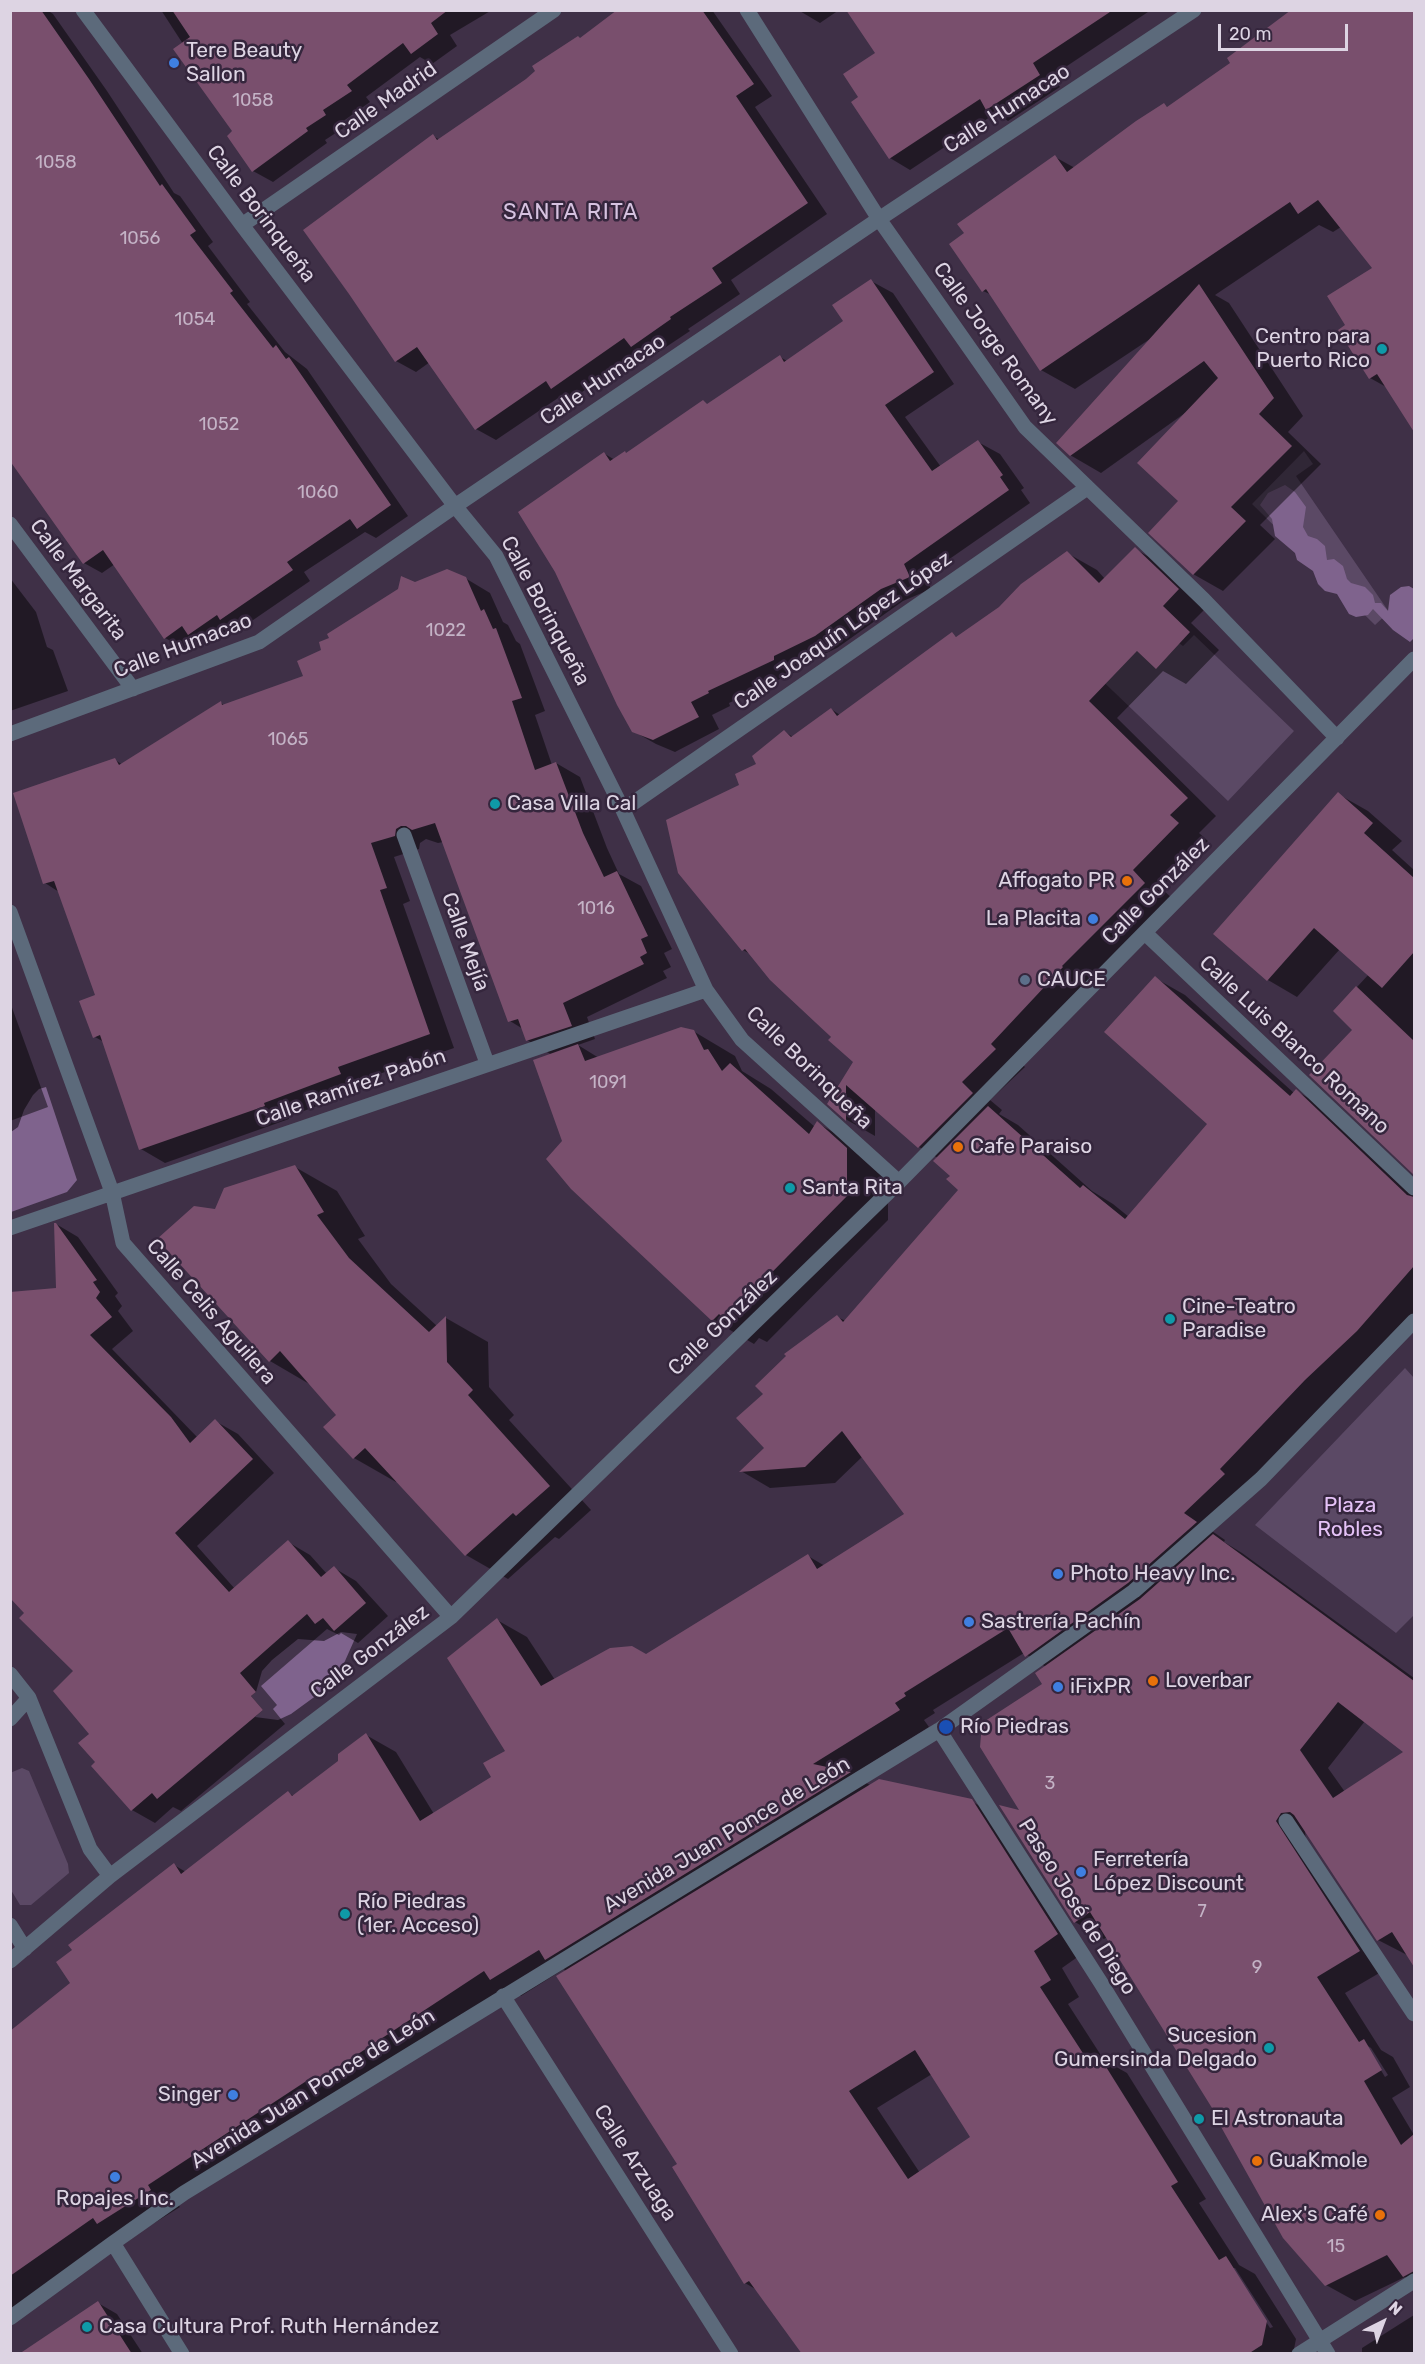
<!DOCTYPE html>
<html>
<head>
<meta charset="utf-8">
<style>
  body { margin:0 }
  #map { position:relative; width:1425px; height:2364px; overflow:hidden; background:#3f3047; font-family:Rubik,sans-serif }
  canvas { display:block }
  .frame { position:absolute; inset:0; border:12px solid #ddd4e3; pointer-events:none }
  .north { position:absolute; left:1353px; top:2292px; width:60px; height:60px; -webkit-text-stroke:4px #35263d; paint-order:stroke; rotate:42deg; font-size:16px; font-weight:700; line-height:24px; text-align:center; color:#ddd4e3 }
  .north::after { content:''; display:block; margin:auto; width:21px; height:27px; background:#ddd4e3; clip-path:polygon(50% 0,100% 100%,50% 72%,0 100%) }
  .scale { position:absolute; left:1218px; top:24px; width:130px; height:27px; box-sizing:border-box; border:3px solid #ddd4e3; border-top:0; padding-left:8px; font-size:18px; line-height:21px; white-space:nowrap; color:#ddd4e3; -webkit-text-stroke:4px #35263d; paint-order:stroke }
</style>
</head>
<body>
<div id="map">
<canvas width="1425" height="2364"></canvas>
<div class="frame"></div>
<div class="north">N</div>
<div class="scale">20 m</div>
</div>
<script>
const context = document.querySelector('canvas').getContext('2d');
context.lineJoin = 'round';
function paint(path, color) {
  context.fillStyle = color;
  context.fill(path, 'evenodd');
}
function toPath(rows) {
  const path = new Path2D();
  for (const r of rows) {
    path.moveTo(r[0], r[1]);
    for (let i = 2; i < r.length; i += 2) path.lineTo(r[i], r[i + 1]);
  }
  return path;
}
function strokePath(path, color, width, dash) {
  context.strokeStyle = color;
  context.lineWidth = width;
  context.lineCap = dash ? 'butt' : 'round';
  context.setLineDash(dash || []);
  context.stroke(path);
}
function drawText(font, color, halo, rows, align = 'center') {
  context.font = font + ' Rubik,sans-serif';
  context.lineWidth = 5;
  context.setLineDash([]);
  context.textBaseline = 'middle';
  context.strokeStyle = halo;
  context.fillStyle = color;
  for (const [text, x, y, turn = 0] of rows) {
    context.save();
    context.translate(x, y);
    context.rotate((+turn || 0) * Math.PI / 180);
    context.textAlign = isNaN(turn) ? turn : align;
    if (halo) context.strokeText(text, 0, 0);
    context.fillText(text, 0, 0);
    context.restore();
  }
}
const green = toPath([
  [1304,451,1313,464,1296,476,1389,612,1375,625,1252,504],
  [1194,635,1294,731,1228,801,1091,670,1111,649,1125,663,1137,651,1179,643,1183,646],
  [1405,1368,1414,1378,1414,1615,1396,1633,1255,1525],
  [22,1768,29,1771,68,1864,69,1873,31,1905,20,1905,11,1890,10,1773]
]);
const forest = toPath([
  [1285,485,1295,492,1306,507,1303,527,1308,536,1317,539,1325,546,1327,560,1334,559,1343,566,1347,579,1351,583,1365,587,1373,595,1375,603,1381,603,1388,611,1390,595,1401,587,1409,586,1414,589,1414,638,1410,642,1393,630,1373,609,1368,615,1356,617,1349,614,1337,594,1325,591,1318,584,1313,571,1297,560,1295,553,1275,536,1272,519,1260,505,1268,493],
  [46,1087,77,1180,67,1192,11,1212,11,1132,18,1127,24,1110,33,1095,39,1089],
  [341,1632,357,1634,341,1670,328,1687,291,1714,278,1720,255,1717,263,1710,251,1696,256,1692,262,1671,272,1660,298,1639,324,1641]
]);
const shadow = toPath([
  [24,10,47,10,53,14,107,91,174,193,180,196,213,242,208,246,250,302,247,304,285,352,307,369,408,516,376,538,365,532,304,572,310,581,240,629,234,626,207,644,197,639,184,648,165,638,115,564,102,573,84,563],
  [161,10,492,10,450,35,457,46,432,64,420,57,366,97,370,102,342,122,345,127,325,140,327,143,273,182,253,171,235,132,183,44],
  [620,10,712,10,772,96,755,107,827,214,731,280,740,294,688,329,690,331,651,357,641,351,572,399,564,394,496,440,476,429,430,362,416,372,396,361,433,136,440,140,527,80],
  [798,10,839,10,820,23],
  [848,10,1151,10,1052,76,1060,87,1008,121,996,113,910,170,890,158,860,97,877,54],
  [1307,10,1414,10,1414,229,1382,255,1341,227,1333,232,1319,225,1215,295,1229,303,1303,416,1288,432,1321,464,1260,525,1275,539,1223,591,1193,574,1180,501,1185,413,1101,473,1070,455,1150,339,1075,389,1041,370,992,295,983,291,1055,157,1075,168,1164,105,1169,108],
  [1414,252,1414,429,1388,388,1370,378,1347,325,1334,303],
  [871,281,893,293,954,384,905,417,941,467,978,442,1000,454,1024,488,1021,490,1030,503,925,576,931,589,903,601,837,648,795,668,795,672,729,703,730,706,712,715,719,729,675,752,656,744,633,731,605,454,615,460,628,454,709,405,780,357,787,361,845,322],
  [1135,549,1165,566,1207,607,1191,623,1219,650,1186,684,1163,671,1117,718,1216,816,1199,833,1208,841,1161,888,1174,900,1019,1061,1025,1067,990,1100,1002,1110,999,1114,1018,1125,1092,1191,1113,1204,1129,1217,1209,1124,1155,978,1185,995,1294,1093,1296,1091,1326,1108,1414,1193,1414,1317,1212,1531,1225,1540,1224,1542,1242,1553,1414,1678,1414,1964,1409,1956,1378,1940,1305,1830,1306,1844,1388,1968,1345,1993,1381,2050,1393,2057,1410,2087,1392,2098,1414,2135,1414,2282,1405,2277,1355,2301,1326,2285,1107,1937,1104,1939,1075,1922,1002,1807,1023,1812,1046,1667,1024,1653,933,1710,935,1713,924,1720,929,1727,852,1775,870,1785,971,1801,1001,1818,1086,1951,1062,1968,1079,1997,1068,2004,1104,2060,1127,2073,1206,2199,1199,2203,1239,2265,1255,2274,1296,2339,1293,2354,804,2354,757,2290,745,2283,679,2164,564,1969,521,1996,509,1990,177,2203,180,2207,127,2240,10,2323,10,2033,72,1984,174,1865,186,1872,288,1793,294,1796,340,1762,366,1735,396,1752,434,1814,494,1777,507,1751,497,1620,527,1637,555,1680,646,1656,808,1556,825,1566,907,1515,863,1456,835,1483,770,1488,741,1471,766,1448,765,1394,837,1317,846,1321,960,1190,938,1158,919,1147,875,1109,875,1136,847,1120,829,1104,855,1062,752,955,743,950,741,786,785,732,793,737,831,709,840,715,952,634,958,638,1000,608,1067,553,1097,570,1105,579],
  [1365,1721,1405,1752,1345,1792,1328,1768],
  [1366,2045,1371,2048,1388,2075,1385,2077],
  [932,2074,972,2137,920,2173,877,2108],
  [1232,2268,1235,2268,1273,2327,1270,2328],
  [10,578,36,612,47,647,53,650,68,691,10,711],
  [465,578,490,593,503,622,508,625,516,641,520,644,545,711,535,715,552,765,556,763,580,777,607,848,619,874,641,886,672,949,664,953,671,967,663,971,667,978,587,1017,595,1039,578,1045,599,1058,693,1031,735,1056,742,1071,771,1089,815,1127,817,1123,858,1146,888,1173,888,1220,767,1342,759,1338,754,1344,713,1320,572,1188,552,1055,527,1040,523,1029,510,1021,443,842,438,843,426,839,420,843,419,849,394,857,410,901,403,904,454,1048,362,1080,364,1088,288,1117,289,1119,165,1163,141,1149,104,1042,95,1037,97,996,59,892,45,883,115,760,123,765,221,703,225,706,305,676,323,651,415,584],
  [1338,794,1368,811,1402,841,1392,850,1414,870,1414,1173,1311,1075,1354,1030,1335,1011,1369,974,1340,949,1297,997,1268,980],
  [10,1002,48,1107,10,1121],
  [295,1167,337,1191,365,1236,358,1239,391,1284,437,1326,446,1318,488,1342,489,1387,514,1415,509,1420,591,1510,559,1539,555,1537,508,1579,466,1555,397,1481,396,1482,354,1458,338,1415,311,1385,270,1361,216,1210],
  [56,1224,78,1237,118,1293,115,1296,122,1306,118,1311,133,1331,112,1349,198,1438,215,1421,238,1434,274,1473,197,1546,235,1589,288,1542,310,1555,327,1574,334,1568,356,1581,388,1616,358,1643,341,1633,339,1635,327,1629,261,1686,277,1705,273,1709,285,1724,181,1811,173,1807,155,1823,132,1810,93,1766,97,1762,75,1671,26,1613,57,1290],
  [98,2303,117,2314,143,2354,21,2354],
  [1414,2315,1414,2354,1362,2354,1362,2348]
]);
const building = toPath([
  [10,10,41,10,89,79,160,186,162,184,196,231,190,235,233,291,230,293,273,348,276,345,286,359,289,357,391,505,357,529,350,519,287,562,293,570,220,620,217,615,188,635,182,626,164,639,103,550,83,564,10,461],
  [172,10,448,10,431,23,438,34,411,54,403,43,347,85,352,91,323,110,326,115,306,128,308,131,252,172,227,136,232,131,173,49,190,37],
  [617,10,702,10,754,84,736,96,808,203,712,268,722,283,670,317,671,319,631,347,624,338,551,389,546,381,475,430,417,347,395,362,349,294,303,230,433,134,437,140,526,79,535,71,532,66,578,36,580,38],
  [846,10,1113,10,1033,63,1040,75,986,110,980,99,889,159,851,102,858,97,843,74,875,53],
  [1291,10,1414,10,1414,432,1377,374,1369,379,1338,330,1345,325,1327,296,1372,268,1318,200,1298,214,1290,202,1040,371,986,289,982,292,949,244,964,233,957,224,1055,155,1067,172,1136,121,1164,103,1167,107,1230,63,1227,58],
  [871,279,934,372,885,405,932,471,978,440,1003,475,1000,477,1009,490,904,564,910,577,881,589,815,636,774,656,774,660,708,691,709,693,691,702,699,717,653,740,632,732,617,705,555,572,518,512,604,452,610,461,625,451,626,453,703,400,707,404,780,355,784,362,843,321,832,305],
  [1199,284,1274,398,1259,414,1292,446,1231,507,1246,521,1193,575,1148,533,1178,501,1137,463,1218,378,1204,361,1070,456,1056,443],
  [1135,547,1179,589,1163,606,1190,632,1156,669,1137,651,1089,701,1188,798,1170,815,1179,823,1133,870,1145,883,1062,966,1063,967,991,1044,996,1049,962,1082,973,1093,918,1148,846,1085,846,1121,827,1104,853,1062,828,1040,831,1037,770,980,745,949,742,951,678,873,666,820,739,785,735,774,756,764,752,756,784,730,791,737,831,708,837,716,952,632,956,637,999,607,1021,584,1067,551,1099,583],
  [447,569,466,577,481,611,484,609,493,629,496,628,522,698,512,701,535,770,556,762,583,833,604,877,617,871,648,936,641,939,647,953,640,957,644,964,563,1003,572,1026,526,1041,518,1019,508,1022,435,823,412,830,406,826,401,826,396,829,395,836,371,843,387,888,380,890,430,1034,338,1067,341,1074,264,1103,265,1106,139,1150,100,1035,93,1038,79,1001,95,995,54,881,43,884,13,793,115,758,119,765,221,701,222,705,303,676,297,661,321,650,319,642,329,638,327,634,398,589,401,576,415,582],
  [1338,792,1373,823,1364,833,1414,878,1414,952,1382,988,1314,928,1267,981,1213,934],
  [1155,976,1290,1096,1296,1089,1407,1195,1414,1197,1414,1266,1357,1331,1305,1380,1220,1469,1225,1474,1184,1513,1197,1522,1128,1583,1025,1657,1008,1628,904,1693,906,1696,895,1703,900,1710,813,1764,851,1772,545,1960,539,1950,490,1980,484,1971,317,2081,314,2076,148,2185,151,2190,97,2224,93,2218,10,2276,10,2031,70,1983,56,1962,72,1950,68,1945,174,1863,181,1874,288,1791,292,1796,338,1761,338,1754,366,1733,420,1821,491,1777,483,1763,505,1751,447,1658,497,1618,541,1686,610,1648,632,1646,646,1654,808,1554,817,1569,904,1514,842,1431,805,1467,739,1472,764,1448,736,1418,763,1394,755,1386,786,1356,784,1354,837,1315,843,1322,958,1190,946,1179,950,1176,933,1161,988,1106,1080,1188,1083,1185,1125,1219,1207,1124,1104,1032],
  [1356,986,1414,1041,1414,1175,1309,1075,1352,1030,1333,1011],
  [681,1027,694,1030,704,1050,708,1049,722,1071,730,1063,809,1134,817,1121,847,1148,847,1196,725,1320,719,1314,712,1321,571,1189,546,1159,562,1141,533,1060,578,1044,585,1061],
  [295,1165,324,1212,317,1215,349,1258,429,1332,446,1316,447,1362,473,1390,468,1395,550,1486,516,1516,513,1513,465,1556,365,1448,353,1459,323,1427,336,1415,280,1351,269,1362,157,1239,194,1206,215,1209,224,1188],
  [54,1223,56,1223,97,1280,93,1282,100,1292,96,1298,112,1317,90,1335,171,1417,190,1443,215,1419,253,1459,175,1533,229,1592,288,1540,321,1577,334,1566,366,1603,334,1631,323,1618,315,1624,307,1614,240,1673,256,1692,251,1696,263,1710,157,1799,152,1793,131,1811,91,1766,95,1762,78,1743,89,1734,53,1691,73,1671,19,1618,24,1613,10,1598,10,1292,56,1288],
  [1213,1534,1414,1681,1414,1967,1392,1932,1377,1941,1294,1815,1290,1812,1281,1813,1276,1821,1360,1951,1317,1977,1359,2042,1364,2039,1382,2070,1364,2081,1401,2145,1414,2134,1414,2271,1403,2277,1387,2255,1325,2286,1283,2238,1220,2125,1222,2124,1090,1912,1074,1923,999,1805,1019,1810,980,1747,982,1723,1042,1684,1035,1673,1140,1599],
  [1338,1702,1403,1752,1333,1798,1300,1750],
  [879,1779,972,1799,1058,1934,1034,1951,1051,1980,1040,1987,1088,2061,1098,2054,1178,2182,1171,2186,1219,2260,1226,2256,1267,2321,1262,2345,1248,2354,802,2354,749,2281,744,2284,672,2167,677,2164,556,1976],
  [915,2050,970,2137,908,2179,849,2091],
  [98,2301,132,2354,19,2354]
]);
const minor = toPath([
  [83,10,242,225,455,506,496,556,623,810,706,990,742,1040,899,1182],
  [747,10,879,219,1025,427,1204,600,1337,738],
  [242,225,554,10],
  [10,524,133,689],
  [10,734,259,642,455,506,879,219,1194,10],
  [623,810,1087,488],
  [404,835,487,1063],
  [10,912,112,1192,123,1243,451,1617],
  [1145,933,1414,1188],
  [10,1228,706,990],
  [10,1674,29,1698,90,1849,110,1876],
  [10,1719,29,1698],
  [939,1730,1101,1983,1328,2354],
  [1286,1821,1414,2014],
  [10,1925,25,1949],
  [10,1961,110,1876,451,1617,899,1182,1414,659],
  [503,1996,731,2354],
  [113,2243,182,2354],
  [10,2318,113,2243,184,2193,939,1730,1134,1591,1261,1479,1414,1321],
  [1299,2354,1414,2281]
]);
const markers = [
  [174,63,6,"#3f7fe0"],
  [1382,349,6,"#0f9aa8"],
  [495,804,6,"#0f9aa8"],
  [1127,881,6,"#e8710a"],
  [1093,919,6,"#3f7fe0"],
  [1025,980,6,"#5c6f8a"],
  [958,1147,6,"#e8710a"],
  [790,1188,6,"#0f9aa8"],
  [1170,1319,6,"#0f9aa8"],
  [1058,1574,6,"#3f7fe0"],
  [969,1622,6,"#3f7fe0"],
  [1153,1681,6,"#e8710a"],
  [1058,1687,6,"#3f7fe0"],
  [946,1727,8,"#1a4fb4"],
  [1081,1872,6,"#3f7fe0"],
  [345,1914,6,"#0f9aa8"],
  [1269,2048,6,"#0f9aa8"],
  [233,2095,6,"#3f7fe0"],
  [1199,2119,6,"#0f9aa8"],
  [1257,2161,6,"#e8710a"],
  [115,2177,6,"#3f7fe0"],
  [1380,2215,6,"#e8710a"],
  [87,2327,6,"#0f9aa8"]
];
const numberNames = [
  ["1058",253,101],
  ["1058",56,163],
  ["1056",140,239],
  ["1054",195,320],
  ["1052",219,425],
  ["1060",318,493],
  ["1022",446,631],
  ["1065",288,740],
  ["1016",596,909],
  ["1091",608,1083],
  ["3",1050,1784],
  ["7",1202,1912],
  ["9",1257,1968],
  ["15",1336,2247]
];
const poiNames = [
  ["Tere Beauty",186,51],
  ["Sallon",186,75],
  ["Centro para",1370,337,"right"],
  ["Puerto Rico",1370,361,"right"],
  ["Casa Villa Cal",507,804],
  ["Affogato PR",1115,881,"right"],
  ["La Placita",1081,919,"right"],
  ["CAUCE",1037,980],
  ["Cafe Paraiso",970,1147],
  ["Santa Rita",802,1188],
  ["Cine-Teatro",1182,1307],
  ["Paradise",1182,1331],
  ["Photo Heavy Inc.",1070,1574],
  ["Sastrería Pachín",981,1622],
  ["Loverbar",1165,1681],
  ["iFixPR",1070,1687],
  ["Río Piedras",960,1727],
  ["Ferretería",1093,1860],
  ["López Discount",1093,1884],
  ["Río Piedras",357,1902],
  ["(1er. Acceso)",357,1926],
  ["Sucesion",1257,2036,"right"],
  ["Gumersinda Delgado",1257,2060,"right"],
  ["Singer",221,2095,"right"],
  ["El Astronauta",1211,2119],
  ["GuaKmole",1269,2161],
  ["Ropajes Inc.",115,2199,"center"],
  ["Alex's Café",1368,2215,"right"],
  ["Casa Cultura Prof. Ruth Hernández",99,2327]
];
const streetNames = [
  ["Calle Madrid",386,101,-35],
  ["Calle Humacao",1007,109,-33],
  ["Calle Borinqueña",261,214,53],
  ["Calle Jorge Romany",995,344,54],
  ["Calle Humacao",603,380,-34],
  ["Calle Margarita",78,580,53],
  ["Calle Borinqueña",545,611,62],
  ["Calle Joaquín López López",843,631,-35],
  ["Calle Humacao",183,646,-21],
  ["Calle González",1156,891,-45],
  ["Calle Mejía",465,942,70],
  ["Calle Luis Blanco Romano",1294,1045,43],
  ["Calle Borinqueña",809,1068,44],
  ["Calle Ramírez Pabón",351,1088,-19],
  ["Calle Celis Aguilera",211,1312,49],
  ["Calle González",723,1323,-44],
  ["Calle González",370,1652,-37],
  ["Avenida Juan Ponce de León",727,1835,-31],
  ["Paseo José de Diego",1077,1907,58],
  ["Avenida Juan Ponce de León",313,2089,-32],
  ["Calle Arzuaga",635,2163,57]
];
const parkNames = [
  ["Plaza",1350,1506],
  ["Robles",1350,1530]
];
const neighbourhoodNames = [
  ["SANTA RITA",571,213]
];
paint(green, '#5b4965');
paint(forest, '#7f638d');
paint(shadow, '#0007');
paint(building, '#794f6d');
strokePath(minor, '#5c6a7b', 15);
for (const [x, y, r, color] of markers) {
  const dot = new Path2D();
  dot.arc(x, y, r, 0, 2 * Math.PI);
  context.fillStyle = color;
  context.fill(dot);
  strokePath(dot, '#35263d', 2);
}
drawText('18px', '#c4b3c6', null, numberNames);
drawText('21px', '#ddd4e3', '#35263d', poiNames, 'left');
drawText('21px', '#ddd4e3', '#35263d', streetNames);
drawText('21px', '#e5c2f7', '#35263d', parkNames);
context.letterSpacing = '1.5px';
drawText('22px', '#d6c2e0', '#35263d', neighbourhoodNames);
context.letterSpacing = '0px';
</script>
</body>
</html>
